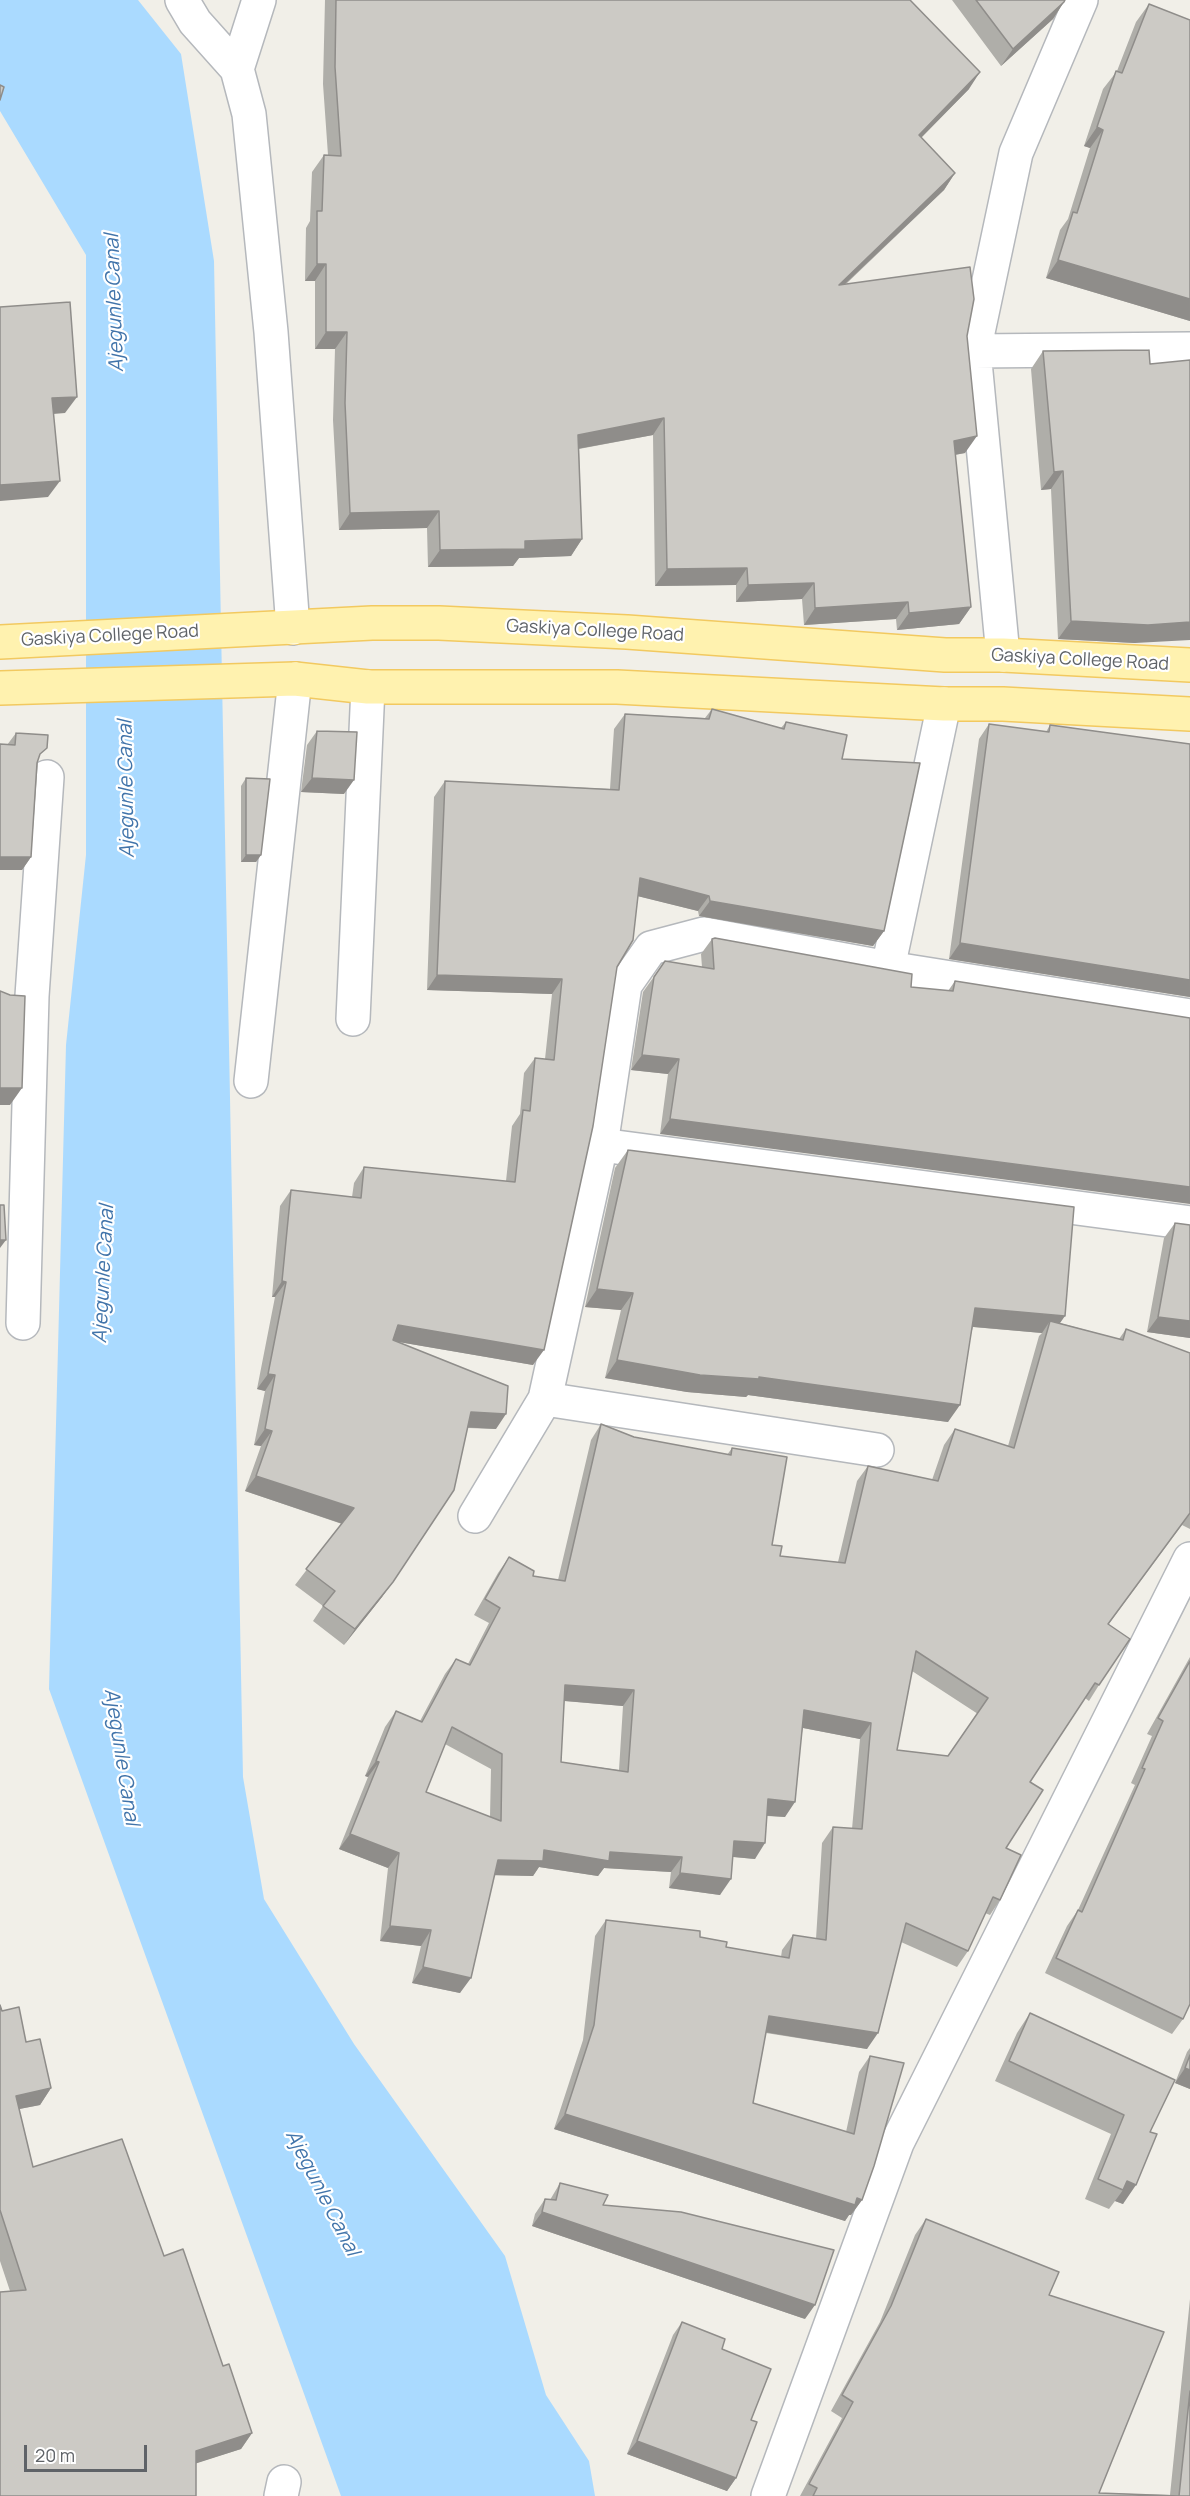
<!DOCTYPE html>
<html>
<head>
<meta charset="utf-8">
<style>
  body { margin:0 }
  #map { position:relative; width:1190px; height:2496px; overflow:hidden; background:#f1efe8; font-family:Manrope,sans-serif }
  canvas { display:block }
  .scale { position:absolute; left:24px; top:2445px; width:123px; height:27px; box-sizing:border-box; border:3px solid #5f6368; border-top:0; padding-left:8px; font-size:18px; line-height:21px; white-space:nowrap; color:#5f6368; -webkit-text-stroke:4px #fff; paint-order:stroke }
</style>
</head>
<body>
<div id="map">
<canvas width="1190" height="2496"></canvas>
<div class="scale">20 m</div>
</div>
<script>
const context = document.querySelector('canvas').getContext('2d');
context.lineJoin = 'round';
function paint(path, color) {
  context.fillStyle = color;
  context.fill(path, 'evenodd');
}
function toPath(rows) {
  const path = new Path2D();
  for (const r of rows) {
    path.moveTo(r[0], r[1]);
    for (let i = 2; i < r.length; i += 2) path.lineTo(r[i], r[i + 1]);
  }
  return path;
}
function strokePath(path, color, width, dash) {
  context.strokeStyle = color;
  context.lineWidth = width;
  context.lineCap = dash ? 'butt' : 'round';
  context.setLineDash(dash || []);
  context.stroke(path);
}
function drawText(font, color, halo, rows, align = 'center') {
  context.font = font + ' Manrope,sans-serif';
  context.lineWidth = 4.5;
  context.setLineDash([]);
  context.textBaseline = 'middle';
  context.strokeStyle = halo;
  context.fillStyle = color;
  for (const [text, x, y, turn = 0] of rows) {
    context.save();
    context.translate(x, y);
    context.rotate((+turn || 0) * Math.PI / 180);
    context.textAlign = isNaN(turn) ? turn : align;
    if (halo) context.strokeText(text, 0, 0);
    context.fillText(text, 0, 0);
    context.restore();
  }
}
const water = toPath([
  [0,0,138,0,181,54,214,261,243,1777,264,1899,354,2044,505,2256,546,2395,589,2461,595,2496,341,2496,49,1689,66,1045,86,855,86,255,0,111]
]);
const minor = toPath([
  [182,0,195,22,237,69,249,114,271,332,293,628],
  [237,69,259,0],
  [974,351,1190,349],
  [1003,655,974,351,1016,153,1081,0],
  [888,968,1190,1016],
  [353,1019,368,687],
  [251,1081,295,679],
  [601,1145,1190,1223],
  [23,1323,32,996,47,777],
  [545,1399,877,1450],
  [475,1516,545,1399,601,1145,625,985,651,948,704,934,888,968,944,704],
  [281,2496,284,2482],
  [768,2496,897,2143,1190,1559]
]);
const major = toPath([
  [0,642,372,623,439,623,627,632,945,655,1003,655,1190,665],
  [0,688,295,679,368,687,617,687,944,704,1003,704,1190,714]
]);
const wall = toPath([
  [325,0,910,0,969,89,921,138,955,173,944,190,846,284,967,336,965,453,955,455,971,607,959,624,897,630,896,619,804,625,802,599,736,602,736,585,655,586,653,435,579,449,582,539,571,556,519,558,513,566,428,567,427,528,339,530,333,420,335,349,315,349,315,281,305,281,306,228,310,221,312,172,324,155,328,155,323,84],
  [952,0,1065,0,1053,19,1001,66],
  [1149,4,1190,321,1046,278,1060,230,1068,219,1090,148,1084,146,1103,89,1117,71,1136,22],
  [1043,351,1150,364,1135,643,1058,639,1051,489,1041,490,1031,369],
  [712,709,781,728,786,722,842,759,884,931,873,946,699,916,698,911,638,896,617,967,533,1365,399,1342,496,1429,468,1428,382,1597,344,1645,313,1621,323,1606,295,1585,342,1524,245,1491,261,1446,254,1445,265,1391,257,1389,275,1297,272,1297,280,1206,291,1190,352,1197,354,1183,364,1167,506,1181,512,1126,520,1114,524,1073,535,1058,545,1059,552,994,427,990,434,797,445,781,610,789,614,729,625,714,705,718],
  [989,724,1046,732,1050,725,1190,744,1190,997,949,959,979,739],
  [317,731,344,794,301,792,307,745],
  [16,733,38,761,31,857,22,870,0,870,7,745],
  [246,778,261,855,256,862,241,862,241,786],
  [712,939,911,987,948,991,955,981,1190,1018,660,1134,668,1074,631,1070,643,992,665,961,702,967,701,954],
  [628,1150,1060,1323,1119,1339,1126,1329,1190,1353,1190,1529,1182,1525,1108,1625,1099,1685,1089,1701,1085,1698,1030,1782,1006,1848,1000,1900,990,1915,985,1913,968,1951,957,1967,901,1942,867,2049,766,2033,753,2103,846,2132,859,2072,870,2056,862,2200,851,2215,849,2215,845,2221,554,2129,583,2040,595,1936,606,1920,700,1937,726,1947,781,1957,782,1950,793,1935,816,1939,822,1843,833,1827,852,1829,860,1739,803,1728,785,1817,767,1816,755,1859,733,1857,720,1895,669,1888,671,1872,604,1868,598,1876,539,1867,533,1876,494,1875,460,1993,412,1983,421,1946,380,1941,388,1868,339,1849,368,1777,365,1776,385,1727,396,1711,420,1721,445,1674,456,1659,468,1664,489,1623,474,1615,498,1573,509,1557,533,1576,558,1580,591,1440,601,1424,634,1437,727,1455,732,1448,772,1545,780,1556,838,1562,857,1481,868,1466,932,1480,944,1445,955,1429,1008,1446,1039,1336,1042,1333,973,1327,948,1422,748,1395,746,1397,687,1392,605,1378,621,1310,585,1307,615,1168],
  [912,1671,978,1714,948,1756,897,1750],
  [564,1701,623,1706,619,1770,561,1762],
  [445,1744,491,1769,490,1817,426,1792],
  [1175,1223,1190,1338,1147,1332,1164,1238],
  [1190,1657,1190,2004,1183,2019,1172,2034,1045,1973,1067,1926,1078,1910,1135,1785,1131,1783,1152,1736,1147,1734],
  [0,2005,2,2011,26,2042,51,2088,40,2105,19,2109,33,2167,164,2256,223,2366,252,2433,241,2449,196,2463,10,2291,0,2261],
  [1030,2013,1150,2132,1123,2204,1115,2201,1109,2209,1085,2199,1111,2134,995,2081,1017,2033],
  [1190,2048,1190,2089,1175,2083,1187,2052],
  [560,2183,603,2205,805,2319,532,2226,535,2214,545,2199,550,2200],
  [926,2219,1049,2295,1099,2493,1170,2495,1190,2299,1190,2496,800,2496,842,2418,831,2411,880,2322,915,2235],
  [682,2322,722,2349,751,2420,736,2478,727,2491,627,2454,673,2335]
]);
const shadedWall = toPath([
  [1064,2,1053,19,1001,66,1013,49],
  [980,72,969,89,907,152,919,135],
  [1097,127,1103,130,1090,148,1084,146],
  [955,173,944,190,827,301,839,285],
  [1058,260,1190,299,1190,321,1046,278],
  [317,264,326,264,315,281,305,281],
  [326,332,347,332,335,349,315,349],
  [77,397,65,413,41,415,52,398],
  [664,418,653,435,566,451,578,435],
  [977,436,965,453,942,457,954,441],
  [1063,471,1051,489,1041,490,1054,472],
  [60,481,48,497,0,501,0,485],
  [439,511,427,528,339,530,350,513],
  [582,539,571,556,519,558,513,566,428,567,440,550,525,541],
  [747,568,736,585,655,586,667,569],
  [814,583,802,599,736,602,748,585],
  [908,602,896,619,804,625,815,608],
  [971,607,959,624,897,630,909,613],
  [1071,621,1190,622,1190,640,1135,643,1058,639],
  [312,778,354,780,344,794,301,792],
  [246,855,261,855,256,862,241,862],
  [0,857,31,857,22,870,0,870],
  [640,878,709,896,698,911,629,894],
  [710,901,884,931,873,946,699,916],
  [960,943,1190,980,1190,997,949,959],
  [437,975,562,979,552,994,427,990],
  [642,1055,679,1059,668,1074,631,1070],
  [0,1088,22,1088,10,1105,0,1105],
  [670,1119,1190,1187,1190,1204,660,1134],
  [0,1240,6,1240,0,1248],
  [282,1281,286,1282,275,1297,272,1297],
  [597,1289,633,1293,621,1310,585,1307],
  [975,1308,1065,1316,1053,1333,1050,1321,1042,1333,963,1326],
  [1158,1317,1190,1321,1190,1338,1147,1332],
  [398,1325,544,1350,533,1365,387,1340],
  [617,1360,759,1377,960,1405,948,1422,748,1395,746,1397,687,1392,605,1378],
  [268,1374,275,1375,265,1391,257,1389],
  [471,1412,506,1414,496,1429,460,1427],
  [265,1429,272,1431,261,1446,254,1445],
  [256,1476,354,1508,343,1524,245,1491],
  [393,1582,382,1597,344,1645,355,1629],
  [565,1685,634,1690,623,1706,554,1700],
  [804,1710,871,1723,860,1739,793,1726],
  [376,1761,379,1762,368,1777,365,1776],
  [768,1799,795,1802,785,1817,758,1815],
  [350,1834,399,1853,388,1868,339,1849],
  [734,1841,765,1843,755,1859,724,1856],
  [544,1850,610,1852,682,1857,671,1872,604,1868,598,1876,539,1867,533,1876,487,1875,498,1860],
  [680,1873,731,1879,720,1895,669,1888],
  [390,1926,431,1930,421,1946,380,1941],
  [423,1967,471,1978,460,1993,412,1983],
  [769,2016,878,2033,867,2049,758,2031],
  [1185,2068,1190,2070,1190,2089,1175,2083],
  [51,2088,40,2105,4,2112,16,2096],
  [565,2114,862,2200,851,2215,849,2215,845,2221,554,2129],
  [1127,2181,1136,2185,1123,2204,1115,2201,1123,2190],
  [542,2212,815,2305,805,2319,532,2226],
  [252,2433,241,2449,185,2467,196,2451],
  [637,2441,736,2478,727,2491,627,2454]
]);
const building = toPath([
  [336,0,910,0,980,72,919,135,955,173,839,285,970,267,974,299,967,336,977,436,954,441,971,607,909,613,908,602,815,608,814,583,748,585,747,568,667,569,664,418,578,435,582,539,525,541,525,549,440,550,439,511,350,513,345,403,347,332,326,332,326,264,317,264,317,211,322,211,324,155,341,156,335,67,336,0],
  [976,0,1065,0,1064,2,1013,49,976,0],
  [1149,4,1190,20,1190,299,1058,260,1073,212,1077,213,1103,130,1097,127,1116,71,1122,73,1149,4],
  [0,85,4,87,0,100,0,85],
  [70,302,77,397,52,398,60,481,0,485,0,307,70,302],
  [1149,350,1150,364,1190,360,1190,622,1148,625,1071,621,1063,471,1054,472,1043,351,1149,350],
  [712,709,784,729,786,722,847,735,842,759,920,763,884,931,710,901,709,896,640,878,633,940,617,967,593,1126,544,1350,398,1325,393,1340,508,1386,506,1414,471,1412,454,1490,393,1582,355,1629,323,1606,335,1591,306,1569,354,1508,256,1476,272,1431,265,1429,275,1375,268,1374,286,1282,282,1281,291,1190,361,1198,364,1167,515,1182,523,1110,530,1111,535,1058,554,1060,562,979,437,975,445,781,619,790,625,714,709,719,712,709],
  [989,724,1049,732,1050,725,1190,744,1190,980,960,943,989,724],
  [317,731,357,732,354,780,312,778,317,731],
  [16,733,48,735,47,748,40,754,37,763,31,857,0,857,0,744,15,745,16,733],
  [246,778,270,779,261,855,246,855,246,778],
  [715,938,912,974,911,987,953,991,955,981,1190,1018,1190,1187,670,1119,679,1059,642,1055,654,977,665,961,714,969,712,939,715,938],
  [0,991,10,995,25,996,22,1088,0,1088,0,991],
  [628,1150,1074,1207,1065,1316,975,1308,960,1405,759,1377,759,1379,700,1375,617,1360,633,1293,597,1289,628,1150],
  [0,1205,4,1205,6,1240,0,1240,0,1205],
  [1175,1223,1190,1225,1190,1321,1158,1317,1175,1223],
  [1050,1321,1123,1340,1126,1329,1190,1353,1190,1513,1108,1624,1130,1639,1099,1685,1095,1683,1030,1782,1043,1790,1006,1848,1021,1855,1000,1900,993,1897,968,1951,906,1923,878,2033,769,2016,753,2103,854,2134,870,2056,904,2063,874,2166,862,2200,857,2198,855,2205,565,2114,594,2025,606,1920,700,1931,700,1937,727,1942,726,1947,789,1958,793,1935,826,1940,833,1827,862,1829,871,1723,804,1710,795,1802,768,1799,765,1843,734,1841,731,1879,680,1873,682,1857,610,1852,609,1861,544,1850,543,1861,498,1860,471,1978,423,1967,431,1930,390,1926,399,1853,350,1834,379,1762,376,1761,396,1711,422,1722,456,1659,470,1665,500,1608,485,1599,509,1557,534,1571,533,1576,565,1581,601,1424,634,1437,731,1455,732,1448,787,1457,772,1545,782,1546,780,1556,845,1563,868,1466,938,1481,955,1429,1014,1448,1050,1321],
  [916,1651,988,1698,948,1756,897,1750,916,1651],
  [565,1685,634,1690,628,1772,561,1762,565,1685],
  [452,1727,502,1754,501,1821,426,1792,452,1727],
  [1190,1661,1190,2004,1183,2019,1056,1958,1078,1910,1082,1912,1145,1769,1142,1768,1163,1721,1158,1718,1190,1661],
  [0,2005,2,2011,19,2007,26,2042,40,2039,51,2088,16,2096,33,2167,122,2139,164,2256,183,2249,223,2366,229,2364,252,2433,196,2451,196,2496,0,2496,0,2292,26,2290,0,2210,0,2005],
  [1030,2013,1175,2080,1150,2132,1157,2134,1136,2185,1127,2181,1123,2190,1098,2179,1124,2115,1009,2061,1030,2013],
  [1190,2055,1190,2070,1185,2068,1190,2055],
  [560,2183,608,2195,603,2205,681,2212,834,2250,815,2305,542,2212,545,2199,556,2200,560,2183],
  [926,2219,1059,2272,1049,2295,1164,2332,1099,2493,1179,2496,1190,2391,1190,2496,813,2496,817,2488,809,2484,853,2402,842,2395,891,2306,926,2219],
  [682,2322,725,2339,722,2349,771,2369,751,2420,757,2422,736,2478,637,2441,682,2322]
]);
const streetNames = [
  ["Gaskiya College Road",595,631,3],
  ["Gaskiya College Road",110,636,-3],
  ["Gaskiya College Road",1080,660,3]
];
const waterNames = [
  ["Ajegunle Canal",115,303,-92],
  ["Ajegunle Canal",127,789,-91],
  ["Ajegunle Canal",104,1274,-87],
  ["Ajegunle Canal",121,1757,81],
  ["Ajegunle Canal",322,2193,63]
];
paint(water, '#aadaff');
strokePath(minor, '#b5b8bc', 36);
strokePath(major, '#f2c960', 36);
strokePath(minor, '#fff', 33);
strokePath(major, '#fff2af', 33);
paint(wall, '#afaea9');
paint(shadedWall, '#8f8d8a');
paint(building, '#cccac5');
strokePath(building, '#8f8d8a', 1.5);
drawText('18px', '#5f6368', '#fff', streetNames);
drawText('italic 20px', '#4174aa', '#fff', waterNames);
</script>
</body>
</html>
